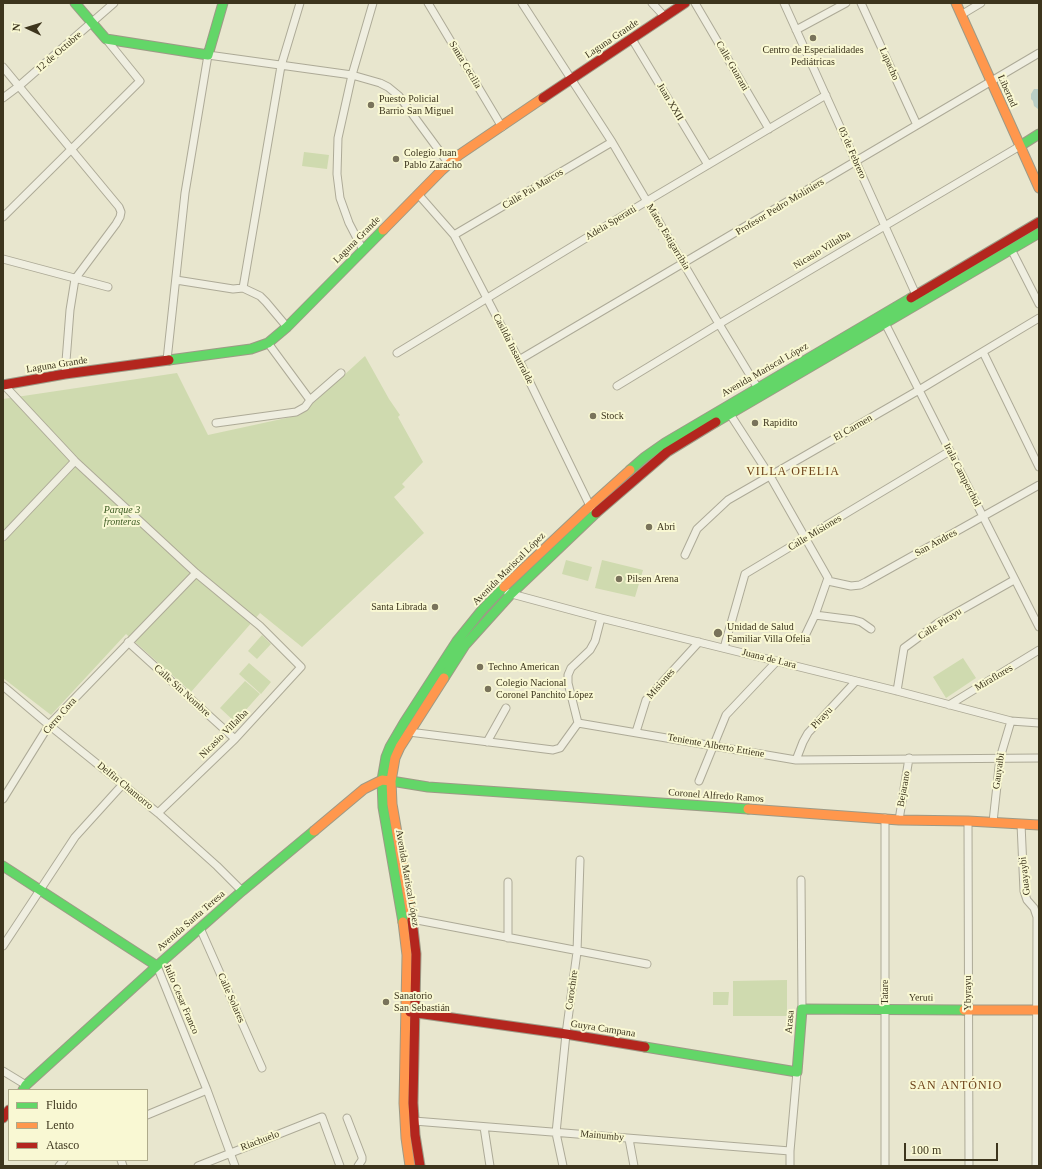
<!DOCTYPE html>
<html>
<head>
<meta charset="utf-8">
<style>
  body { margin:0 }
  #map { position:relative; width:1042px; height:1169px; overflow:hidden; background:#e8e6ce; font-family:"Times New Roman",serif }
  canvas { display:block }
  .frame { position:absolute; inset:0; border:4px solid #3d351d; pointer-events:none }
  .legend { position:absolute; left:8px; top:1089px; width:140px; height:72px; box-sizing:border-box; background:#f9f8d3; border:1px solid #aeaa8a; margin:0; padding:5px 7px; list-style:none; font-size:12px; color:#3d351d }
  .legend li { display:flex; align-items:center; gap:8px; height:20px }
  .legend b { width:20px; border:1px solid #aeaa8a }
  .north { position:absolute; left:8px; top:8px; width:40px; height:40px; -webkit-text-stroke:3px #f9f8d3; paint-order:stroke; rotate:274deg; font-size:11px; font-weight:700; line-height:16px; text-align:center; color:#3d351d }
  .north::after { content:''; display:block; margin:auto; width:14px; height:18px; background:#3d351d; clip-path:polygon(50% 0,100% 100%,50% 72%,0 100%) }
  .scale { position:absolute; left:904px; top:1143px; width:94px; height:18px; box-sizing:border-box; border:2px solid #3d351d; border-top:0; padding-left:5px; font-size:12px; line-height:14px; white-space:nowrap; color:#3d351d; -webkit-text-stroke:3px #f9f8d3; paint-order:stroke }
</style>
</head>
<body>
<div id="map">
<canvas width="1042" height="1169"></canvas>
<div class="frame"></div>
<ul class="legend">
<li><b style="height:5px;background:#63d668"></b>Fluido</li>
<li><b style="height:5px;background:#ff974d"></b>Lento</li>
<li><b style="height:5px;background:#b3261e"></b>Atasco</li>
</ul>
<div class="north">N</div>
<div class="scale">100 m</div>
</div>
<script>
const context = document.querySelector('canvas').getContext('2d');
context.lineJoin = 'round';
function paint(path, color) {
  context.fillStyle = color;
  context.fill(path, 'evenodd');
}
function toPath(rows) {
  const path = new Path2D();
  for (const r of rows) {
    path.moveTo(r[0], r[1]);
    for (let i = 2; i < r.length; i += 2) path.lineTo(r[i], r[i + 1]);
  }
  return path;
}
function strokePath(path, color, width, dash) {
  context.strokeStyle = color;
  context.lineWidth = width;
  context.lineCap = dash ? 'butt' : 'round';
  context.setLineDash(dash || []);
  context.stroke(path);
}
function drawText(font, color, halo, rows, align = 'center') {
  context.font = font + ' "Times New Roman",serif';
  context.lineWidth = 4;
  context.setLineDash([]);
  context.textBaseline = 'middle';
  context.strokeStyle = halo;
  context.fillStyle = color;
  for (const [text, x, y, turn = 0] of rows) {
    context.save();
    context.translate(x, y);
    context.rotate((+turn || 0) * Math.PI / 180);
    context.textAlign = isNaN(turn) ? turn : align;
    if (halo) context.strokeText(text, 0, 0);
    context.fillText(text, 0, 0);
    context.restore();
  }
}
const green = toPath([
  [304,152,329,155,327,169,302,166],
  [365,356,389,399,400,415,398,417,423,462,402,484,405,487,394,497,424,533,302,647,260,613,191,692,126,634,51,715,3,678,3,399,177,373,208,435,300,415],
  [566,560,592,567,588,581,562,574],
  [602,560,643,570,635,597,595,588],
  [262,635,271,644,257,659,248,651],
  [963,658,976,678,946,698,933,677],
  [249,663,271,682,261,694,239,674],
  [245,681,260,694,235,722,220,708],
  [787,980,787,1016,733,1016,733,981],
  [713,992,729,992,728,1005,713,1005]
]);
const water = toPath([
  [1034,89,1039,89,1039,109,1038,109,1034,106,1033,101,1031,99,1031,94]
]);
const street = toPath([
  [428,3,502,127],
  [522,3,612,142,719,324,759,390],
  [652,3,665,17],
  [695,3,769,129],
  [784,3,917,297],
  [861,3,917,125],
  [961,15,981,3],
  [796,30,846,3],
  [632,39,708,165],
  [3,67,119,207,121,212,120,217,116,224,75,279,70,310,65,374],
  [3,98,19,86,114,3],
  [418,194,454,235,519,360,591,508],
  [3,217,140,81,106,39],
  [454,235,612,142],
  [1011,249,1039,304],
  [363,250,349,223,340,198,337,174,338,138,352,75,373,3],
  [3,259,108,287],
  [176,280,233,289,243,288,281,66,300,3],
  [243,288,260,296,266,302,287,327],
  [885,323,1039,627],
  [268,343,310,400],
  [983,352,1039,467],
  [397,353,647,201,826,95],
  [167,360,185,193,208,55,352,75,380,83,388,87,399,96,449,164],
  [519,360,1039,53],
  [4,385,75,461,196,573,260,626,301,667,235,739,158,813],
  [617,386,719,324,1020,146],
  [728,411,770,476,828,578,815,615,803,640],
  [216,423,296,412,305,407,310,400,341,373],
  [3,537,75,461],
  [685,555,697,529,728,500,919,390,1039,318],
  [828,581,851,586,860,585,866,582,1039,485],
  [508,593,601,618,897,691,1011,721,1039,723],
  [815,615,854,620,861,622,871,629],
  [128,642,235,739],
  [724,648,745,574,950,451],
  [3,686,49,725,158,813,217,866,242,891],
  [897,691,904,648,938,623,1014,580],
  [949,705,1039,650],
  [578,723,796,760,1039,758],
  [578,723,568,683,568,675,571,668,590,650,595,641,601,618],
  [409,732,553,750,560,748,578,723],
  [636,732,646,700,699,642],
  [487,742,506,708],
  [796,760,803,742,808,733,856,681],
  [699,781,726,715,777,661],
  [3,799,49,725,196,573],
  [885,818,885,1166],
  [899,820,909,758],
  [968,821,969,1166],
  [993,822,1000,758,1011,721],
  [1021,824,1024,891,1027,900,1034,908,1037,917,1036,1166],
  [801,880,802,1009],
  [508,882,508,938],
  [412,919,647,964],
  [200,928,262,1068],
  [3,946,75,837,123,784],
  [157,966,207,1090,235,1166],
  [3,1071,26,1085],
  [147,1115,207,1090],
  [347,1118,362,1157,362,1160,358,1166],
  [414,1121,790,1151],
  [484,1127,490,1166],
  [629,1139,634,1166],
  [121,1160,123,1166],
  [59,1166,64,1160],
  [198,1166,322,1117,340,1166],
  [563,1166,556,1133,566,1034,577,952,580,860],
  [790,1166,790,1151,797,1072]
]);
const fast = toPath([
  [75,3,106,39,208,55,223,3],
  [1020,146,1039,134],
  [169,360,251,349,268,343,287,327,383,230],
  [716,422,1039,233],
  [630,470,645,457,665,443,911,298],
  [444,678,465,645,511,594,596,513],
  [391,781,428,787,748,809],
  [3,866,157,966],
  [403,922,383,807,382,780,386,757,390,747,404,723,457,641,482,610,504,587],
  [645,1047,797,1072,802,1009,964,1010],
  [23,1090,26,1085,157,966,242,891,314,831]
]);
const slow = toPath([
  [956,3,1039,188],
  [383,230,441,171,459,155,543,98],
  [504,587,590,506,630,470],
  [748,809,899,820,968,821,1039,825],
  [314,831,364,789,382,780,390,781],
  [412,920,392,804,391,781,395,758,400,747,444,678],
  [403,922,407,955,404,1103,406,1138,410,1166],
  [964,1010,1039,1010]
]);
const jam = toPath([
  [543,98,685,3],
  [911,298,1039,222],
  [3,385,65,374,169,360],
  [596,513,667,452,716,422],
  [412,920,416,954,413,1103,415,1135,420,1166],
  [410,1012,566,1034,645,1047],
  [3,1118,9,1110]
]);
const markers = [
  [813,38,4,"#79735b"],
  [371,105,4,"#79735b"],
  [396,159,4,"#79735b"],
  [593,416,4,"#79735b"],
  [755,423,4,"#79735b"],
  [649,527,4,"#79735b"],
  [619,579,4,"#79735b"],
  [435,607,4,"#79735b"],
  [718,633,5,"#79735b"],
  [480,667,4,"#79735b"],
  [488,689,4,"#79735b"],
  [386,1002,4,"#79735b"]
];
const streetNames = [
  ["Laguna Grande",612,39,-34],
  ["12 de Octubre",59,52,-41],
  ["Lapacho",889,64,66],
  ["Santa Cecilia",465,65,59],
  ["Calle Guarani",732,66,60],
  ["Libertad",1007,91,66],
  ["Juan XXII",670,102,59],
  ["03 de Febrero",852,153,66],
  ["Calle Pai Marcos",533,189,-31],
  ["Profesor Pedro Moliniers",780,207,-31],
  ["Adela Speratti",611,223,-31],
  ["Mateo Estigarribia",668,237,59],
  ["Laguna Grande",357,240,-45],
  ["Nicasio Villalba",822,250,-31],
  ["Casilda Insaurralde",513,349,63],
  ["Laguna Grande",57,365,-9],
  ["Avenida Mariscal López",765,370,-30],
  ["El Carmen",853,428,-30],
  ["Irala Camperchol",962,475,63],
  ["Calle Misiones",815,533,-31],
  ["San Andres",936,543,-29],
  ["Avenida Mariscal López",509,569,-45],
  ["Calle Pirayu",940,624,-33],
  ["Juana de Lara",769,659,14],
  ["Miraflores",994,678,-31],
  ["Misiones",661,684,-48],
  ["Calle Sin Nombre",182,691,42],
  ["Cerro Cora",60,716,-49],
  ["Pirayu",822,718,-47],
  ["Nicasio Villalba",224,734,-45],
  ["Teniente Alberto Ettiene",716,746,10],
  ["Gauyaibi",999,771,-82],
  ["Delfin Chamorro",125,786,39],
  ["Bejarano",904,789,-80],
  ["Coronel Alfredo Ramos",716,796,4],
  ["Guayaybi",1025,876,-96],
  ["Avenida Mariscal López",407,878,80],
  ["Avenida Santa Teresa",191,921,-41],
  ["Corochire",572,990,-82],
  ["Tatare",885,992,-90],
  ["Ybyrayu",968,993,-90],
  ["Calle Solares",231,998,66],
  ["Yeruti",921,998,1],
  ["Julio Cesar Franco",181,999,67],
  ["Arasa",790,1022,-85],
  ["Guyra Campana",603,1029,9],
  ["Mainumby",602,1136,5],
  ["Riachuelo",260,1141,-21]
];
const poiNames = [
  ["Centro de Especialidades",813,50,"center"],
  ["Pediátricas",813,62,"center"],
  ["Puesto Policial",379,99],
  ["Barrio San Miguel",379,111],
  ["Colegio Juan",404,153],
  ["Pablo Zaracho",404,165],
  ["Stock",601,416],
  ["Rapidito",763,423],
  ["Abri",657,527],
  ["Pilsen Arena",627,579],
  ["Santa Librada",427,607,"right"],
  ["Unidad de Salud",727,627],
  ["Familiar Villa Ofelia",727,639],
  ["Techno American",488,667],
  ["Colegio Nacional",496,683],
  ["Coronel Panchito López",496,695],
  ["Sanatorio",394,996],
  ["San Sebastián",394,1008]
];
const parkNames = [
  ["Parque 3",122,510],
  ["fronteras",122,522]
];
const quarterNames = [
  ["VILLA OFELIA",793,472],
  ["SAN ANTÓNIO",956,1086]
];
paint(green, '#cfdaaf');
paint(water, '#bacfc7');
strokePath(street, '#adaa97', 9);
strokePath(fast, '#9d9a86', 11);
strokePath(slow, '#9d9a86', 11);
strokePath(jam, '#9d9a86', 11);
strokePath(street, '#efeee0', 7);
strokePath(fast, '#63d668', 9);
strokePath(slow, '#ff974d', 9);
strokePath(jam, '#b3261e', 9);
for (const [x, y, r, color] of markers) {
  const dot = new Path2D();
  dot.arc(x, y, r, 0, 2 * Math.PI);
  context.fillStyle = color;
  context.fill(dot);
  strokePath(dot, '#f9f8d3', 1.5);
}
drawText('10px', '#3d351d', '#f9f8d3', streetNames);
drawText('10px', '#3d351d', '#f9f8d3', poiNames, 'left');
drawText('italic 10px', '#3d5b22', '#f9f8d3', parkNames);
context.letterSpacing = '1px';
drawText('12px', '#6d4119', '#f9f8d3', quarterNames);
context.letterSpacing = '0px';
</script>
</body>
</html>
